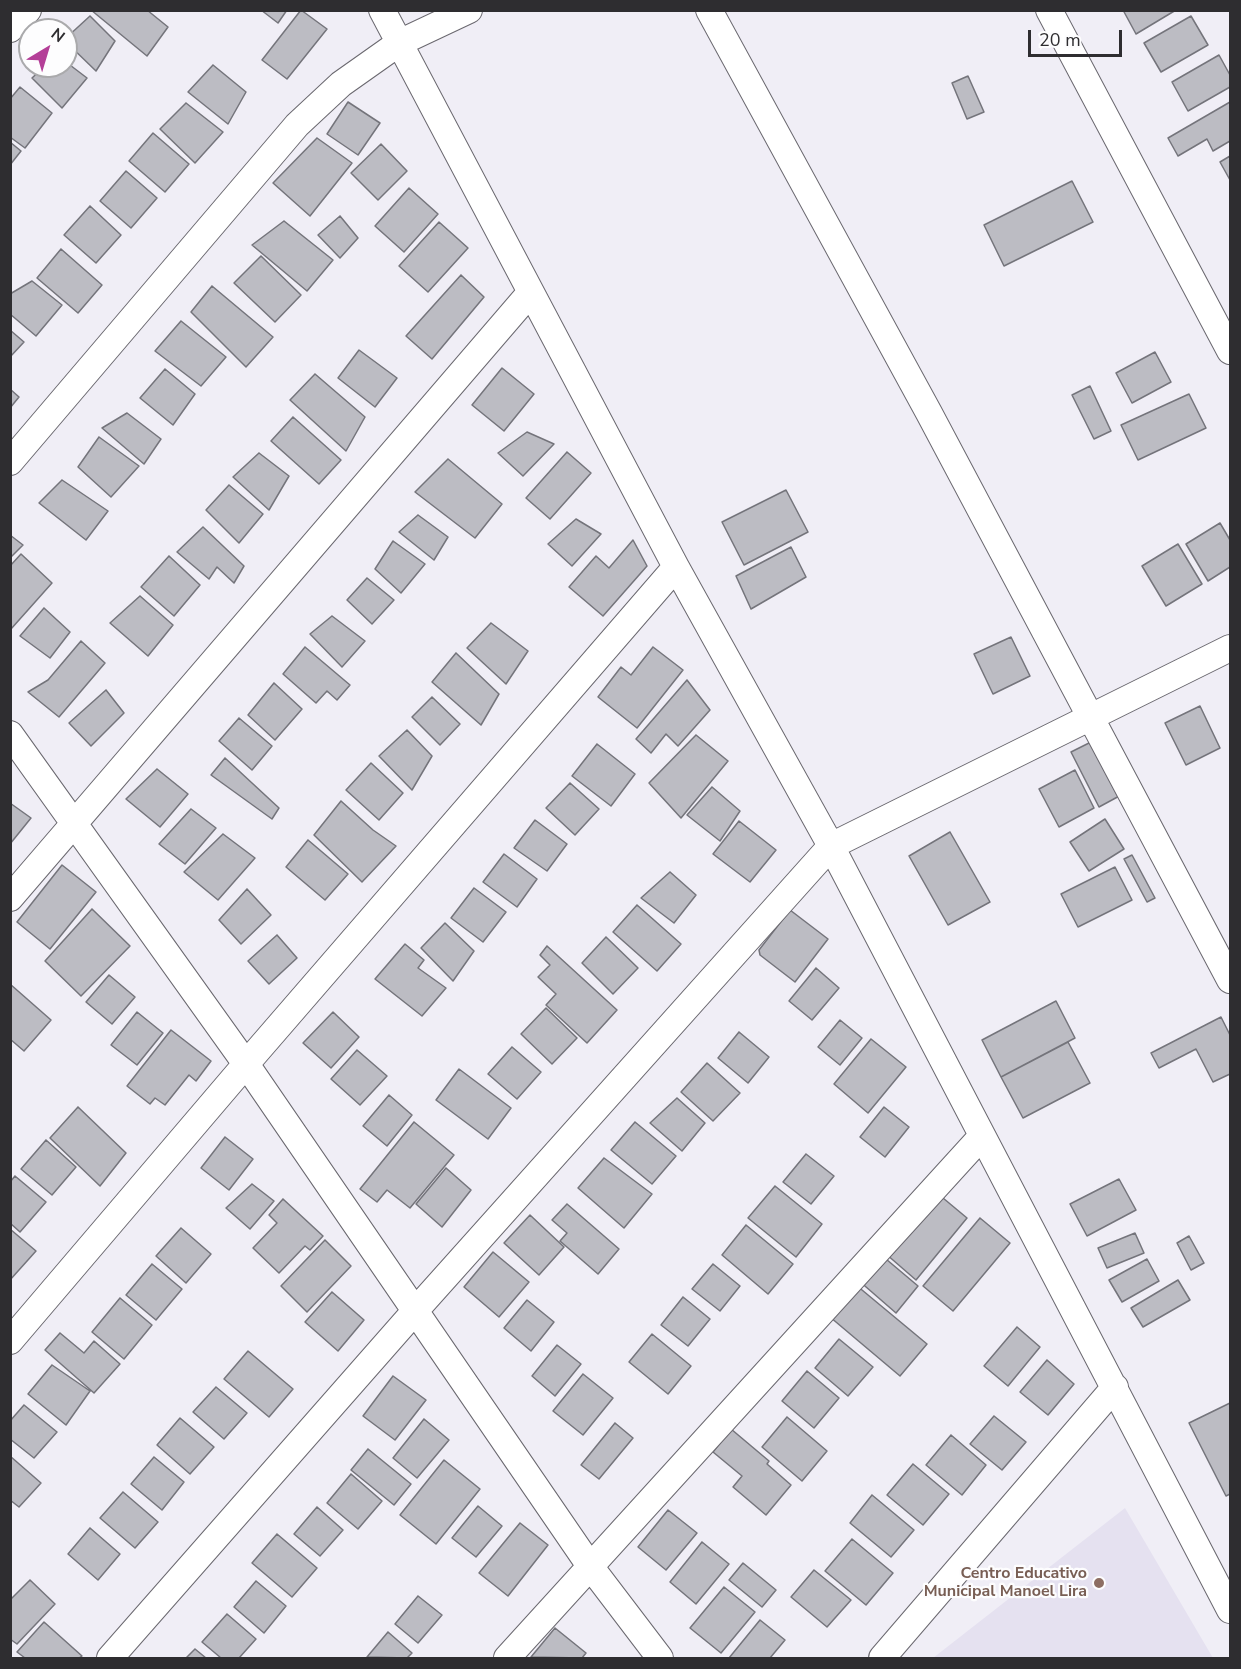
<!DOCTYPE html>
<html>
<head>
<meta charset="utf-8">
<style>
  body { margin:0 }
  #map { position:relative; width:1241px; height:1669px; overflow:hidden; background:#f0eef6; font-family:"Nunito Sans",sans-serif }
  canvas { display:block }
  .frame { position:absolute; inset:0; border:12px solid #2e2d30; pointer-events:none }
  .north { position:absolute; left:18px; top:18px; width:60px; height:60px; box-sizing:border-box; background:#fdfdfe; border:2px solid #aaaaac; border-radius:50%; rotate:38deg; font-size:16px; font-weight:700; line-height:24px; text-align:center; color:#2e2d30 }
  .north::after { content:''; display:block; margin:auto; width:21px; height:27px; background:#b43f98; clip-path:polygon(50% 0,100% 100%,50% 72%,0 100%) }
  .scale { position:absolute; left:1028px; top:30px; width:94px; height:27px; box-sizing:border-box; border:3px solid #2e2d30; border-top:0; padding-left:8px; font-size:18px; line-height:21px; white-space:nowrap; color:#2e2d30; -webkit-text-stroke:4px #fdfdfe; paint-order:stroke }
</style>
</head>
<body>
<div id="map">
<canvas width="1241" height="1669"></canvas>
<div class="frame"></div>
<div class="north">N</div>
<div class="scale">20 m</div>
</div>
<script>
const context = document.querySelector('canvas').getContext('2d');
context.lineJoin = 'round';
function paint(path, color) {
  context.fillStyle = color;
  context.fill(path, 'evenodd');
}
function toPath(rows) {
  const path = new Path2D();
  for (const r of rows) {
    path.moveTo(r[0], r[1]);
    for (let i = 2; i < r.length; i += 2) path.lineTo(r[i], r[i + 1]);
  }
  return path;
}
function strokePath(path, color, width, dash) {
  context.strokeStyle = color;
  context.lineWidth = width;
  context.lineCap = dash ? 'butt' : 'round';
  context.setLineDash(dash || []);
  context.stroke(path);
}
function drawText(font, color, halo, rows, align = 'center') {
  context.font = font + ' "Nunito Sans",sans-serif';
  context.lineWidth = 4.5;
  context.setLineDash([]);
  context.textBaseline = 'middle';
  context.strokeStyle = halo;
  context.fillStyle = color;
  for (const [text, x, y, turn = 0] of rows) {
    context.save();
    context.translate(x, y);
    context.rotate((+turn || 0) * Math.PI / 180);
    context.textAlign = isNaN(turn) ? turn : align;
    if (halo) context.strokeText(text, 0, 0);
    context.fillText(text, 0, 0);
    context.restore();
  }
}
const built = toPath([
  [1125,1508,1213,1658,933,1658]
]);
const building = toPath([
  [91,10,147,10,168,27,147,56,91,10],
  [261,10,287,10,278,23,261,10],
  [301,10,327,29,287,79,262,60,301,10],
  [1123,10,1176,10,1136,34,1123,10],
  [90,16,115,41,96,71,66,42,66,38,90,16],
  [1191,16,1208,45,1161,72,1144,43,1191,16],
  [1219,55,1230,75,1230,87,1188,111,1172,82,1219,55],
  [66,62,87,78,62,108,32,78,45,66,66,66,66,62],
  [213,65,246,92,228,124,188,92,213,65],
  [968,76,984,112,967,119,952,83,968,76],
  [20,87,52,113,25,148,10,137,10,99,20,87],
  [348,102,380,123,358,155,327,134,348,102],
  [1230,102,1230,141,1213,151,1207,139,1178,156,1168,138,1230,102],
  [186,103,223,132,195,163,160,129,186,103],
  [153,133,189,164,165,192,129,161,153,133],
  [317,138,352,163,310,216,273,183,317,138],
  [10,142,21,151,10,165,10,142],
  [381,144,407,171,378,200,351,173,381,144],
  [1230,156,1230,180,1220,162,1230,156],
  [126,171,157,198,131,228,100,201,126,171],
  [1072,181,1093,222,1004,266,984,225,1072,181],
  [409,188,438,214,404,252,375,226,409,188],
  [90,206,121,235,96,263,64,235,90,206],
  [340,216,358,238,340,258,318,235,340,216],
  [284,221,333,260,307,291,252,245,284,221],
  [439,222,468,248,428,292,399,266,439,222],
  [61,249,102,285,78,313,37,278,61,249],
  [261,256,301,295,275,322,234,283,261,256],
  [461,275,484,297,432,359,406,336,461,275],
  [32,281,62,305,36,336,10,314,10,294,32,281],
  [212,286,273,337,246,367,191,312,212,286],
  [181,321,226,357,201,386,155,351,181,321],
  [10,330,24,342,10,357,10,330],
  [359,350,397,378,375,407,338,378,359,350],
  [1155,352,1171,382,1132,403,1116,373,1155,352],
  [502,368,534,394,504,431,472,405,502,368],
  [165,369,195,394,173,425,140,398,165,369],
  [315,374,365,417,346,451,290,400,315,374],
  [1090,386,1111,431,1094,439,1072,395,1090,386],
  [10,389,19,397,10,408,10,389],
  [1189,394,1206,428,1138,460,1121,425,1189,394],
  [127,413,161,439,144,464,102,428,127,413],
  [293,417,341,460,319,484,271,441,293,417],
  [527,432,554,444,523,476,498,453,527,432],
  [99,437,139,466,111,497,78,467,99,437],
  [567,452,591,473,550,519,526,498,567,452],
  [259,453,289,476,269,510,233,477,259,453],
  [448,459,502,504,475,538,415,492,448,459],
  [62,480,108,511,86,540,39,503,62,480],
  [229,485,263,514,239,543,206,510,229,485],
  [786,490,808,532,744,565,722,522,786,490],
  [418,515,448,537,434,560,399,532,418,515],
  [576,519,601,534,572,566,548,544,576,519],
  [1220,523,1230,540,1230,567,1208,581,1186,544,1220,523],
  [203,527,244,566,234,583,217,567,209,579,177,552,203,527],
  [10,535,23,545,10,558,10,535],
  [633,540,647,566,603,616,569,587,596,556,609,568,633,540],
  [393,541,425,564,401,593,375,569,393,541],
  [1178,544,1202,584,1166,606,1142,566,1178,544],
  [791,547,806,577,751,609,736,576,791,547],
  [21,554,52,583,11,629,10,566,21,554],
  [169,556,200,585,174,616,141,587,169,556],
  [367,578,394,600,372,624,347,600,367,578],
  [140,596,173,625,148,656,110,623,140,596],
  [44,608,70,632,50,658,20,636,44,608],
  [332,616,365,641,342,667,310,634,332,616],
  [491,623,528,651,506,684,467,648,491,623],
  [1011,637,1030,676,993,694,974,654,1011,637],
  [81,641,105,663,59,717,28,692,48,680,81,641],
  [305,647,350,685,337,700,327,691,316,703,283,674,305,647],
  [653,647,683,670,637,728,598,697,621,667,631,675,653,647],
  [456,653,499,694,481,725,432,682,456,653],
  [687,680,710,710,678,746,666,734,651,753,636,739,687,680],
  [274,683,302,709,275,740,248,715,274,683],
  [106,690,124,713,91,746,69,723,106,690],
  [432,697,460,724,440,745,412,717,432,697],
  [1200,706,1220,748,1186,765,1165,723,1200,706],
  [239,718,272,746,252,770,219,741,239,718],
  [407,730,432,756,412,790,379,756,407,730],
  [696,735,728,761,681,818,649,783,696,735],
  [1095,740,1123,794,1099,807,1071,752,1095,740],
  [597,744,635,774,611,806,572,776,597,744],
  [225,758,279,808,272,819,211,775,225,758],
  [371,763,403,793,379,820,346,790,371,763],
  [157,769,188,794,160,827,126,799,157,769],
  [1075,770,1094,808,1059,827,1039,789,1075,770],
  [570,783,599,809,575,835,546,808,570,783],
  [712,787,740,811,720,841,687,815,712,787],
  [341,801,373,830,396,846,362,882,314,835,341,801],
  [10,803,31,818,10,844,10,803],
  [191,809,216,828,185,864,159,844,191,809],
  [1105,819,1124,849,1089,871,1070,842,1105,819],
  [535,820,567,844,547,871,514,848,535,820],
  [739,821,776,850,750,882,713,854,739,821],
  [950,832,990,902,948,925,909,856,950,832],
  [223,834,255,858,218,900,184,872,223,834],
  [308,840,348,874,325,900,286,867,308,840],
  [504,854,537,879,517,907,483,882,504,854],
  [1132,855,1155,898,1147,902,1124,859,1132,855],
  [62,865,96,892,50,949,17,922,62,865],
  [1115,867,1132,900,1078,927,1061,894,1115,867],
  [670,872,696,895,674,923,641,898,670,872],
  [474,888,506,912,483,942,451,918,474,888],
  [247,889,271,915,241,944,219,920,247,889],
  [637,905,681,944,657,971,613,932,637,905],
  [92,909,130,946,81,996,45,961,92,909],
  [790,910,828,939,795,982,760,955,759,950,790,910],
  [445,923,474,951,453,981,421,948,445,923],
  [277,935,297,958,269,984,248,961,277,935],
  [606,937,638,968,613,994,582,963,606,937],
  [405,944,424,960,418,968,446,988,422,1016,375,979,405,944],
  [547,946,617,1010,587,1043,546,1005,556,994,538,977,550,965,540,955,547,946],
  [816,968,839,988,812,1020,789,1001,816,968],
  [109,975,135,997,112,1024,86,1002,109,975],
  [10,984,51,1020,24,1051,10,1039,10,984],
  [1056,1001,1075,1038,1001,1077,982,1040,1056,1001],
  [546,1008,577,1038,552,1064,521,1034,546,1008],
  [137,1012,163,1033,137,1065,111,1045,137,1012],
  [333,1012,359,1037,331,1068,303,1043,333,1012],
  [1221,1017,1230,1035,1230,1074,1213,1082,1196,1049,1159,1068,1151,1053,1221,1017],
  [840,1020,862,1038,840,1065,818,1047,840,1020],
  [171,1030,211,1061,196,1081,189,1075,165,1105,155,1098,150,1104,127,1086,171,1030],
  [739,1032,769,1057,748,1083,718,1058,739,1032],
  [871,1039,906,1067,868,1113,834,1084,871,1039],
  [1068,1042,1090,1083,1023,1118,1001,1077,1068,1042],
  [512,1047,541,1072,517,1099,488,1074,512,1047],
  [357,1050,387,1076,360,1105,331,1079,357,1050],
  [707,1063,740,1093,713,1121,681,1092,707,1063],
  [459,1069,511,1108,488,1139,436,1100,459,1069],
  [389,1095,412,1115,387,1146,363,1126,389,1095],
  [677,1098,705,1123,682,1151,650,1123,677,1098],
  [78,1107,126,1153,100,1186,50,1138,78,1107],
  [884,1107,909,1127,885,1157,860,1137,884,1107],
  [414,1122,454,1155,410,1208,387,1190,377,1202,360,1189,414,1122],
  [635,1122,676,1156,652,1184,611,1150,635,1122],
  [225,1137,253,1159,229,1190,201,1168,225,1137],
  [46,1140,76,1167,52,1195,21,1169,46,1140],
  [806,1154,834,1176,811,1204,783,1182,806,1154],
  [604,1158,652,1194,624,1228,578,1188,604,1158],
  [446,1168,471,1190,442,1227,416,1204,446,1168],
  [15,1176,46,1202,20,1232,10,1223,10,1182,15,1176],
  [1119,1179,1136,1210,1087,1236,1070,1204,1119,1179],
  [252,1184,274,1201,250,1229,226,1208,252,1184],
  [775,1186,822,1224,796,1257,748,1218,775,1186],
  [937,1193,967,1218,916,1280,886,1254,937,1193],
  [283,1199,323,1236,310,1250,305,1246,279,1273,253,1248,277,1223,269,1215,283,1199],
  [567,1204,619,1249,598,1274,560,1241,567,1233,552,1220,567,1204],
  [530,1215,564,1247,539,1275,504,1243,530,1215],
  [980,1218,1010,1243,953,1311,923,1286,980,1218],
  [746,1225,793,1264,768,1294,722,1255,746,1225],
  [181,1228,211,1254,186,1283,156,1256,181,1228],
  [10,1229,36,1251,10,1280,10,1229],
  [1135,1233,1144,1253,1107,1268,1098,1248,1135,1233],
  [1189,1236,1204,1263,1191,1270,1177,1243,1189,1236],
  [325,1240,351,1266,307,1312,281,1286,325,1240],
  [493,1252,529,1282,499,1317,464,1287,493,1252],
  [880,1254,918,1286,896,1313,858,1280,880,1254],
  [1147,1259,1159,1281,1122,1302,1109,1280,1147,1259],
  [152,1264,182,1289,156,1320,126,1295,152,1264],
  [713,1264,740,1286,720,1311,692,1289,713,1264],
  [1178,1280,1190,1300,1143,1327,1131,1308,1178,1280],
  [856,1285,927,1344,900,1376,830,1317,856,1285],
  [332,1292,364,1320,338,1351,305,1322,332,1292],
  [683,1297,710,1319,688,1346,661,1325,683,1297],
  [120,1298,152,1325,124,1359,92,1332,120,1298],
  [527,1300,554,1322,531,1351,504,1328,527,1300],
  [1017,1327,1040,1347,1008,1386,984,1366,1017,1327],
  [60,1333,84,1353,94,1341,120,1364,94,1393,45,1350,60,1333],
  [652,1334,691,1366,668,1394,629,1362,652,1334],
  [839,1339,873,1367,848,1396,815,1368,839,1339],
  [557,1345,581,1364,555,1396,532,1376,557,1345],
  [248,1351,293,1389,269,1417,224,1379,248,1351],
  [1047,1360,1074,1384,1048,1415,1020,1392,1047,1360],
  [52,1365,90,1391,66,1425,28,1394,52,1365],
  [807,1371,839,1398,814,1428,782,1401,807,1371],
  [583,1374,613,1398,583,1435,553,1411,583,1374],
  [393,1376,426,1400,395,1440,363,1416,393,1376],
  [216,1387,247,1413,224,1439,193,1412,216,1387],
  [1230,1403,1230,1494,1226,1496,1189,1423,1230,1403],
  [24,1405,57,1432,34,1458,10,1439,10,1421,24,1405],
  [994,1416,1026,1442,1002,1470,970,1444,994,1416],
  [787,1417,827,1451,802,1481,762,1447,787,1417],
  [180,1418,214,1447,190,1474,157,1445,180,1418],
  [424,1419,449,1440,417,1478,393,1458,424,1419],
  [615,1423,633,1438,599,1479,581,1465,615,1423],
  [731,1429,769,1461,767,1464,791,1485,766,1515,733,1487,742,1476,713,1452,731,1429],
  [951,1435,986,1465,962,1495,926,1465,951,1435],
  [368,1449,411,1484,394,1505,351,1470,368,1449],
  [10,1456,41,1483,19,1507,10,1500,10,1456],
  [154,1457,184,1482,162,1510,131,1484,154,1457],
  [444,1460,480,1489,436,1544,400,1515,444,1460],
  [913,1464,949,1494,923,1525,887,1495,913,1464],
  [351,1474,382,1501,358,1529,327,1503,351,1474],
  [123,1492,158,1522,135,1548,100,1518,123,1492],
  [872,1495,914,1530,891,1557,850,1523,872,1495],
  [478,1506,502,1526,476,1557,452,1538,478,1506],
  [317,1507,343,1530,320,1556,294,1534,317,1507],
  [668,1510,697,1533,666,1570,638,1547,668,1510],
  [520,1523,548,1545,508,1596,479,1573,520,1523],
  [90,1528,120,1554,98,1580,68,1554,90,1528],
  [277,1534,317,1568,292,1597,252,1563,277,1534],
  [852,1539,893,1573,866,1605,825,1571,852,1539],
  [702,1542,729,1564,696,1604,670,1582,702,1542],
  [743,1563,776,1590,762,1607,729,1580,743,1563],
  [814,1570,851,1600,827,1627,791,1597,814,1570],
  [30,1580,55,1604,17,1644,10,1639,10,1600,30,1580],
  [256,1581,286,1606,264,1633,234,1607,256,1581],
  [724,1587,755,1612,721,1653,690,1628,724,1587],
  [418,1596,442,1615,418,1643,395,1624,418,1596],
  [227,1614,256,1639,239,1658,221,1658,202,1642,227,1614],
  [760,1620,785,1640,770,1658,729,1658,760,1620],
  [44,1622,82,1656,79,1658,25,1658,17,1652,44,1622],
  [555,1628,586,1653,582,1658,531,1657,555,1628],
  [388,1632,412,1653,407,1658,367,1657,388,1632],
  [195,1649,206,1658,186,1658,195,1649]
]);
const street = toPath([
  [382,10,676,567,831,846,1230,1610],
  [709,10,929,413,1230,980],
  [1049,10,1230,351],
  [10,29,28,10],
  [10,462,297,125,341,84,399,43,469,10],
  [10,734,246,1064,590,1566,660,1658],
  [10,898,530,293],
  [10,1341,246,1064,676,567],
  [110,1658,415,1311,831,846,1230,648],
  [507,1658,982,1136],
  [882,1658,1115,1387]
]);
const markers = [
  [1099,1583,6,"#8d6e63"]
];
const educationNames = [
  ["Centro Educativo",1087,1574],
  ["Municipal Manoel Lira",1087,1592]
];
paint(built, '#e5e1f0');
paint(building, '#bcbcc3');
strokePath(building, '#74747b', 1.5);
strokePath(street, '#6a686f', 28);
strokePath(street, '#fff', 26);
for (const [x, y, r, color] of markers) {
  const dot = new Path2D();
  dot.arc(x, y, r, 0, 2 * Math.PI);
  context.fillStyle = color;
  context.fill(dot);
  strokePath(dot, '#fdfdfe', 2);
}
drawText('bold 16px', '#785e54', '#fdfdfe', educationNames, 'right');
</script>
</body>
</html>
